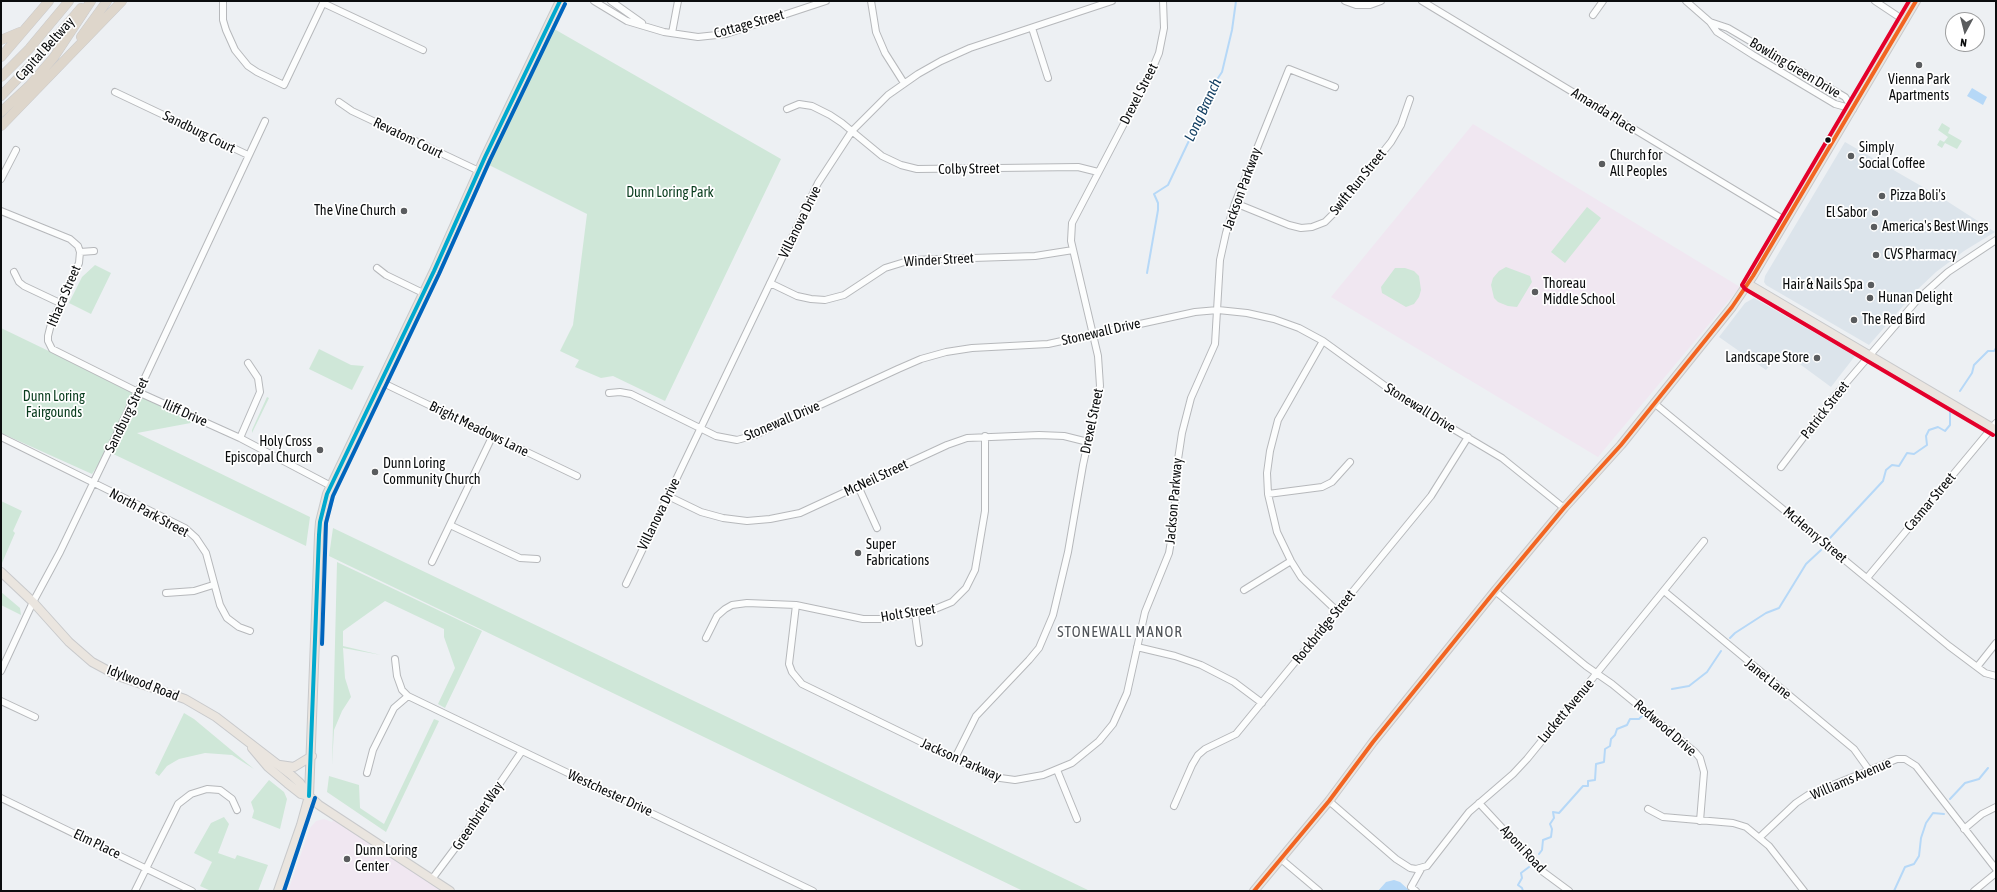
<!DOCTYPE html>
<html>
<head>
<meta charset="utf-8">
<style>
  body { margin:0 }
  #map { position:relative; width:1997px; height:892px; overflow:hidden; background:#edf0f3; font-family:"Asap Condensed",sans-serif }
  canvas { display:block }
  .frame { position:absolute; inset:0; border:2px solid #0b0d0e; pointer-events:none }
  .north { position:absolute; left:1945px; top:12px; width:40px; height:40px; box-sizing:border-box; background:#fff; border:1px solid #9d9e9f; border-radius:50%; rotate:187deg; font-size:11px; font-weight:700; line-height:16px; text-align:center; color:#0b0d0e }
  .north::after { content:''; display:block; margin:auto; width:14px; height:18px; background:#5a5c5e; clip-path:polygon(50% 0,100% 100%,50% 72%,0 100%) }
</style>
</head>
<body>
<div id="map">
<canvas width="1997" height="892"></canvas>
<div class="frame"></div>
<div class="north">N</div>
</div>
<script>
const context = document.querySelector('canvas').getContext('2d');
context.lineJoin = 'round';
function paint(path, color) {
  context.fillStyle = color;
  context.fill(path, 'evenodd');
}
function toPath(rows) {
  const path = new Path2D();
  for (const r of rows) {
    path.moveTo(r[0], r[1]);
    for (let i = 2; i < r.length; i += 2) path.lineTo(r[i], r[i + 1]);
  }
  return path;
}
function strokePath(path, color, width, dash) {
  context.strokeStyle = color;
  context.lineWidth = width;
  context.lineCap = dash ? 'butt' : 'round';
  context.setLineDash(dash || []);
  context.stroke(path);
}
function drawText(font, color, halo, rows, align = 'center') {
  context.font = font + ' "Asap Condensed",sans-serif';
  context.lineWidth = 3.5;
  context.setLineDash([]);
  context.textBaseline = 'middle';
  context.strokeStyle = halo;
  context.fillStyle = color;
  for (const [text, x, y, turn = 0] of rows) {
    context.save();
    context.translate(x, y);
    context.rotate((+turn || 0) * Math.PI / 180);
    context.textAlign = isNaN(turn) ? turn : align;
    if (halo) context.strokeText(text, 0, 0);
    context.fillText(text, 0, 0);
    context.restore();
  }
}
const built = toPath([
  [1845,142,1942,198,1995,232,1964,251,1936,272,1917,290,1869,345,1766,285,1764,282,1765,276],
  [1754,298,1855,356,1831,387,1782,351,1766,370,1719,337,1745,303]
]);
const education = toPath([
  [1473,124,1740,287,1598,457,1331,297],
  [334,818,443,891,288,891,310,828,316,821,324,819,332,822]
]);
const green = toPath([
  [549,26,781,159,665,401,613,376,601,378,575,367,579,360,560,351,573,325,587,214,483,162],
  [1942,123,1950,128,1948,133,1962,141,1957,149,1945,143,1942,148,1937,145,1940,140,1944,142,1948,137,1938,130],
  [1587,207,1601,218,1565,263,1551,252],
  [95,265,111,273,91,314,69,303,82,277],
  [1506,267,1530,276,1532,282,1517,307,1508,306,1498,302,1494,298,1491,285,1493,278,1499,271],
  [1395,268,1405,268,1414,271,1419,276,1421,290,1419,297,1414,304,1406,307,1382,293,1381,287],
  [1,328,196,422,137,433,310,517,306,546,107,451,92,474,1,433],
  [319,349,351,365,364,366,352,390,309,369],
  [267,397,269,398,252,433,252,430],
  [1,501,22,511,13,531,15,533,2,563],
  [333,528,619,665,1090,891,1023,891,329,556],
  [337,562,482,631,445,708,438,704,455,668,444,637,444,629,385,601,343,631,343,646,381,655,343,648,345,678,351,697,342,711,334,730,332,765],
  [1,592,20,608,21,615,1,605],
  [184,713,194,719,254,769,232,755,205,753,179,759,167,766,159,776,155,773],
  [434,719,439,721,386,832,327,792,329,776,359,785,360,808,384,824],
  [269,780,284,792,287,799,280,829,252,818,254,811,251,802],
  [224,817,229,824,218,853,235,859,237,855,268,865,258,891,211,891,200,886,212,862,194,853,211,823]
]);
const water = toPath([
  [1972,88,1987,97,1983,105,1967,96],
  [1394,880,1400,882,1410,891,1378,891,1386,882]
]);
const stream = toPath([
  [1147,273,1158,210,1158,203,1154,194,1168,185,1203,111,1212,87,1222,72,1232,30,1236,1],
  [1960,391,1972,373,1974,365,1988,351,1994,351,1996,348],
  [1830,538,1883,481,1886,470,1892,465,1899,466,1907,453,1914,454,1927,445,1926,436,1929,430,1938,427,1945,431,1950,425,1950,411],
  [1730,638,1735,633,1766,613,1779,608,1806,564,1821,550],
  [1672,689,1689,686,1707,672,1721,651],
  [1950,799,1965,783,1979,779,1988,768],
  [1539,854,1542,850,1543,840,1551,837,1552,829,1550,824,1554,818,1553,812,1559,813,1583,786,1588,786,1588,781,1595,780,1596,764,1604,762,1605,749,1610,746,1611,739,1615,735,1617,729,1627,725,1630,719,1639,719,1642,716],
  [1523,891,1522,888,1518,885,1522,878,1521,873,1529,867],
  [1894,891,1905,867,1914,864,1919,856,1921,838,1926,823,1933,813,1944,814]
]);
const minor = toPath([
  [223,1,223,20,226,30,235,50,248,66,257,72,284,85,324,1],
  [594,1,627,21,664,32,698,37,726,34,826,1],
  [611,1,642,23],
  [871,1,876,32,885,53,904,83],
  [1345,1,1356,5,1370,5,1381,1],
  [1422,1,1786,221],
  [1686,1,1710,22,1728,28,1845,97,1853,109],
  [1875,1,1905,21],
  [323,3,423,50],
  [1593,15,1603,1],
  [1710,22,1717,32,1753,55,1835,104,1853,109],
  [1032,28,1048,78],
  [672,33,678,1],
  [115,92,248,155],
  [339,102,352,111,479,171],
  [787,109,799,104,812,106,830,115,842,123,882,156,901,165,917,169,1078,167,1098,172],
  [1,179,16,150],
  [1235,203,1289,225,1301,228,1312,227,1325,222,1332,215,1391,142,1401,125,1410,99],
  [1,211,70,239,78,246,80,252,79,263,51,324,48,336,48,341,52,349,138,392,240,438,331,486],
  [80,252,94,251],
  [377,268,386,275,423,293],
  [14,272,19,282,24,286,60,303],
  [770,283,797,296,811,299,825,300,844,295,885,268,911,260,1035,256,1073,250],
  [1323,341,1278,420,1270,451,1267,473,1268,494,1277,532,1291,561,1301,577,1337,611],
  [381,382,577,476],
  [609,393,620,392,631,394,716,436,737,440,755,435,898,369,921,359,946,352,972,348,1048,344,1195,312,1218,310,1247,313,1274,319,1299,328,1323,341,1403,399,1502,458,1564,508],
  [1654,403,1949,646,1985,673,1996,676],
  [1,437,185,528,196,538,206,553,220,605,227,618,239,627,250,631],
  [240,438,260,392,258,378,248,363],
  [1781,467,1834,397,1918,299,1948,272,1996,240],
  [858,486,877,528],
  [1268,494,1322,487,1332,482,1350,462],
  [668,496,701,512,723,518,747,521,770,519,800,513,947,445,967,438,1039,435,1064,436,1088,442],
  [450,525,520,558,537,559],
  [432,562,493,435],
  [1867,578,1996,423],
  [626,584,818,183,852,131,888,95,918,74,941,61,970,48,1112,1],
  [1244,590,1291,561],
  [1495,591,1586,666,1612,684,1695,752,1700,758,1704,772,1700,821],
  [1664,591,1854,749,1869,770],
  [166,593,194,591,213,585],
  [796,605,789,664,792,672,802,684,993,777,1015,780,1043,775,1072,763,1099,741,1113,724,1127,693,1145,612,1169,553,1174,523,1177,466,1182,433,1191,398,1215,344,1220,260,1226,233,1235,203,1289,69,1335,87],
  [915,614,919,643],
  [706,638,717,616,725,609,732,605,747,603,796,605,863,619,880,619,930,611,952,602,966,588,975,570,985,511,985,436],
  [1137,647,1175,656,1201,665,1234,682,1262,703],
  [395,659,397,676,402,690,408,696,813,891],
  [1977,667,1996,643],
  [1,671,33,602,60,552,135,396,141,386,265,121],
  [1,701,35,717],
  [955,758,976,716,1029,660,1039,648,1053,615,1068,552,1083,465,1100,386,1098,356,1071,241,1072,223,1151,72,1159,53,1164,28,1163,1],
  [1057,770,1077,819],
  [367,773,373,750,394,708,408,696],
  [1,798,192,891],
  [1329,801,1396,859,1410,868,1416,869,1427,866,1469,812,1513,774,1527,759,1704,541],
  [1479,803,1542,871,1569,891],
  [1174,806,1192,765,1198,755,1205,749,1236,734,1431,496,1468,437],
  [1648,809,1663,817,1733,823,1746,827,1769,846,1804,891],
  [1964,829,1982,814,1996,807],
  [1760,837,1796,803,1808,795,1875,768,1897,759,1905,759,1916,766,1996,869],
  [1281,859,1319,891],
  [432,879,459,843,522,751],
  [135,891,178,804,191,794,207,789,220,790,232,799,237,810],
  [1416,891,1411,887,1421,869],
  [1974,891,1996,873]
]);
const major = toPath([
  [1748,284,1996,430],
  [1,572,33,602,69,642,92,662,118,676,185,699,216,717,290,774,300,783,309,796,319,805,450,891],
  [252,748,268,767,287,783,301,794,309,796],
  [280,765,294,767,312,756],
  [278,891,301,825,309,796,319,535,320,522,327,494,434,271,485,157,560,1],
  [1254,891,1329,801,1373,742,1495,591,1564,508,1621,445,1732,307,1753,276,1916,1]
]);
const highway = toPath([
  [81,37,107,1],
  [1,40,20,32],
  [1,57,49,1],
  [1,77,29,49,69,1],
  [1,96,47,48,81,8],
  [1,112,30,85,54,57,91,1],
  [1,126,122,1]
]);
const bus1 = toPath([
  [1254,891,1329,801,1373,742,1495,591,1564,508,1621,445,1732,307,1753,276,1916,1]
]);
const bus2 = toPath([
  [309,796,319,535,320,522,327,494,434,271,485,157,560,1]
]);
const bus3 = toPath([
  [322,644,326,523,333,496,439,274,490,160,565,4],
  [284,891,315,798]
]);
const bus4 = toPath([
  [1909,1,1742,285,1745,289,1993,435]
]);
const markers = [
  [1919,65,4,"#5a5c5e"],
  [1828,140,3.5,"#0b0d0e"],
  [1851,156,4,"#5a5c5e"],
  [1602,164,4,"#5a5c5e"],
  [1882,196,4,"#5a5c5e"],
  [404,211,4,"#5a5c5e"],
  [1875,213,4,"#5a5c5e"],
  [1874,227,4,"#5a5c5e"],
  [1876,255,4,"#5a5c5e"],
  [1871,285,4,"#5a5c5e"],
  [1535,292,4,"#5a5c5e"],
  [1870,298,4,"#5a5c5e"],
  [1854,320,4,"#5a5c5e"],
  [1817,358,4,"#5a5c5e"],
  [320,450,4,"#5a5c5e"],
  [375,472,4,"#5a5c5e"],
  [858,553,4,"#5a5c5e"],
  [347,859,4,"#5a5c5e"]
];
const streetNames = [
  ["Cottage Street",749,24,-16],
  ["Capital Beltway",45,49,-48],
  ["Bowling Green Drive",1795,68,31],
  ["Drexel Street",1139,94,-63],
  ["Amanda Place",1604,111,32],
  ["Sandburg Court",199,132,26],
  ["Revatom Court",408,138,26],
  ["Colby Street",969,169,-1],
  ["Swift Run Street",1358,182,-51],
  ["Jackson Parkway",1242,189,-70],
  ["Villanova Drive",800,222,-64],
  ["Winder Street",939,260,-3],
  ["Ithaca Street",64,296,-67],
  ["Stonewall Drive",1101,332,-13],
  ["Stonewall Drive",1420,408,32],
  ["Patrick Street",1825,410,-52],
  ["Iliff Drive",185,413,24],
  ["Sandburg Street",127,415,-64],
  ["Stonewall Drive",782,421,-23],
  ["Drexel Street",1092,421,-78],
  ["Bright Meadows Lane",479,429,26],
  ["McNeil Street",876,478,-25],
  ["Jackson Parkway",1174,501,-85],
  ["Casmar Street",1930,502,-50],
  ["North Park Street",149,513,28],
  ["Villanova Drive",659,514,-64],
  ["McHenry Street",1815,535,40],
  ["Holt Street",908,613,-9],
  ["Rockbridge Street",1324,627,-51],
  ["Janet Lane",1768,679,39],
  ["Idylwood Road",143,683,21],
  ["Luckett Avenue",1566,711,-50],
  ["Redwood Drive",1665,728,41],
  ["Jackson Parkway",961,760,24],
  ["Williams Avenue",1851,779,-23],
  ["Westchester Drive",610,793,25],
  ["Greenbrier Way",478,816,-56],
  ["Elm Place",97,844,26],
  ["Aponi Road",1523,849,47]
];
const poiNames = [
  ["Vienna Park",1919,80,"center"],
  ["Apartments",1919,96,"center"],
  ["Simply",1859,148],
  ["Social Coffee",1859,164],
  ["Church for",1610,156],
  ["All Peoples",1610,172],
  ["Pizza Boli's",1890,196],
  ["The Vine Church",396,211,"right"],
  ["El Sabor",1867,213,"right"],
  ["America's Best Wings",1882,227],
  ["CVS Pharmacy",1884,255],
  ["Thoreau",1543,284],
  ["Middle School",1543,300],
  ["Hair & Nails Spa",1863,285,"right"],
  ["Hunan Delight",1878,298],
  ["The Red Bird",1862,320],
  ["Landscape Store",1809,358,"right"],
  ["Holy Cross",312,442,"right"],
  ["Episcopal Church",312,458,"right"],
  ["Dunn Loring",383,464],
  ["Community Church",383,480],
  ["Super",866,545],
  ["Fabrications",866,561],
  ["Dunn Loring",355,851],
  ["Center",355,867]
];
const parkNames = [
  ["Dunn Loring Park",670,193],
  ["Dunn Loring",54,397],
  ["Fairgounds",54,413]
];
const waterNames = [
  ["Long Branch",1203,110,-65]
];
const neighbourhoodNames = [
  ["STONEWALL MANOR",1120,632]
];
paint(built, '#dce4eb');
paint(education, '#f0e7f1');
paint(green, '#cfe7d8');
paint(water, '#b6d8f7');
strokePath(stream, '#b6d8f7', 2);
strokePath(minor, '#b6b8bb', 8);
strokePath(major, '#c8c9cb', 10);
strokePath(highway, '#c8c9cb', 10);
strokePath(minor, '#fcfdfd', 6);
strokePath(major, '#eae5df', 8);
strokePath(highway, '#ded6cb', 9);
strokePath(bus1, '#f26522', 4);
strokePath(bus2, '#00a9ce', 4);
strokePath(bus3, '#0065bd', 4);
strokePath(bus4, '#e4002b', 4);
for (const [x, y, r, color] of markers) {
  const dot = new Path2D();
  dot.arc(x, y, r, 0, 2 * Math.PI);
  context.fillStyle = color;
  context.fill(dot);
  strokePath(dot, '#fff', 1.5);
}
drawText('14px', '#0b0d0e', '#fff', streetNames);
drawText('14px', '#0b0d0e', '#fff', poiNames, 'left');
drawText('14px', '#083c1d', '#fff', parkNames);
drawText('italic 15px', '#144063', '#fff', waterNames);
context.letterSpacing = '1px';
drawText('15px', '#51555a', '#fff', neighbourhoodNames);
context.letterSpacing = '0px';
</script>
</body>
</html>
